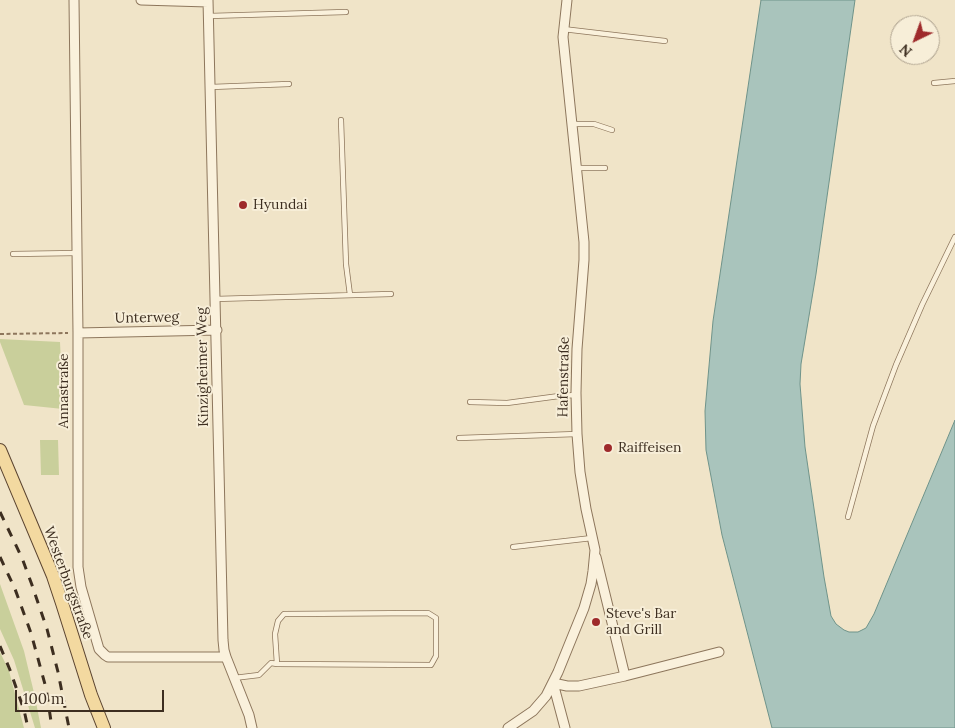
<!DOCTYPE html>
<html>
<head>
<meta charset="utf-8">
<style>
  body { margin:0 }
  #map { position:relative; width:955px; height:728px; overflow:hidden; background:#f0e4c8; font-family:Lora,serif }
  canvas { display:block }
  .north { position:absolute; left:890px; top:15px; width:50px; height:50px; box-sizing:border-box; background:#f7eed8; border:1px solid #ada18e; border-radius:50%; rotate:222deg; font-size:14px; font-weight:700; line-height:20px; text-align:center; color:#3d2e20 }
  .north::after { content:''; display:block; margin:auto; width:18px; height:22px; background:#9e2a2b; clip-path:polygon(50% 0,100% 100%,50% 72%,0 100%) }
  .scale { position:absolute; left:15px; top:690px; width:149px; height:22px; box-sizing:border-box; border:2px solid #3d2e20; border-top:0; padding-left:6px; font-size:15px; line-height:18px; white-space:nowrap; color:#3d2e20; -webkit-text-stroke:4px #f7eed8; paint-order:stroke }
</style>
</head>
<body>
<div id="map">
<canvas width="955" height="728"></canvas>
<div class="north">N</div>
<div class="scale">100 m</div>
</div>
<script>
const context = document.querySelector('canvas').getContext('2d');
context.lineJoin = 'round';
function paint(path, color) {
  context.fillStyle = color;
  context.fill(path, 'evenodd');
}
function toPath(rows) {
  const path = new Path2D();
  for (const r of rows) {
    path.moveTo(r[0], r[1]);
    for (let i = 2; i < r.length; i += 2) path.lineTo(r[i], r[i + 1]);
  }
  return path;
}
function strokePath(path, color, width, dash) {
  context.strokeStyle = color;
  context.lineWidth = width;
  context.lineCap = dash ? 'butt' : 'round';
  context.setLineDash(dash || []);
  context.stroke(path);
}
function drawText(font, color, halo, rows, align = 'center') {
  context.font = font + ' Lora,serif';
  context.lineWidth = 4;
  context.setLineDash([]);
  context.textBaseline = 'middle';
  context.strokeStyle = halo;
  context.fillStyle = color;
  for (const [text, x, y, turn = 0] of rows) {
    context.save();
    context.translate(x, y);
    context.rotate((+turn || 0) * Math.PI / 180);
    context.textAlign = isNaN(turn) ? turn : align;
    if (halo) context.strokeText(text, 0, 0);
    context.fillText(text, 0, 0);
    context.restore();
  }
}
const green = toPath([
  [0,339,60,342,63,409,24,405,0,342],
  [40,440,58,440,59,475,41,475],
  [0,584,24,651,35,697,41,728,35,728,14,660,0,629],
  [0,652,9,671,24,728,0,728]
]);
const water = toPath([
  [761,0,855,0,816,274,801,364,800,384,805,447,824,577,831,616,836,624,844,630,849,632,858,632,866,628,874,614,955,420,955,728,772,728,722,535,706,450,705,411,713,321,761,0]
]);
const path = toPath([
  [0,334,68,333]
]);
const service = toPath([
  [209,16,346,12],
  [563,29,665,41],
  [934,83,955,81],
  [211,87,289,84],
  [341,120,346,264,350,295],
  [572,124,594,124,612,130],
  [576,168,605,168],
  [13,254,77,253],
  [215,299,391,294],
  [470,402,507,403,559,396,576,395],
  [459,438,577,434],
  [848,517,873,426,896,365,922,305,955,237],
  [513,547,592,538],
  [234,678,259,675,271,663,277,664,431,665,436,656,436,618,428,613,284,614,278,621,275,634,277,664]
]);
const minor = toPath([
  [74,0,78,333,78,567,81,587,99,649,105,655,108,657,226,657],
  [141,0,208,2],
  [208,0,223,640,224,650,226,657,249,715,252,728],
  [78,333,217,330],
  [596,557,625,676],
  [553,683,567,686,579,686,625,676,719,652],
  [553,683,565,728],
  [508,728,533,711,546,696,558,672,584,608,591,584,593,571,595,550,586,509,580,472,577,434,576,393,577,349,584,260,584,242,563,37,567,0]
]);
const primary = toPath([
  [0,450,53,576,62,603,91,695,104,728]
]);
const rail = toPath([
  [0,512,22,558,32,585,47,629,58,672,69,728],
  [0,557,15,589,31,633,46,688,52,728],
  [0,646,10,670,24,710,28,728]
]);
const markers = [
  [243,205,5,"#9e2a2b"],
  [608,448,5,"#9e2a2b"],
  [596,622,5,"#9e2a2b"]
];
const poiNames = [
  ["Hyundai",253,205],
  ["Raiffeisen",618,448],
  ["Steve's Bar",606,614],
  ["and Grill",606,630]
];
const streetNames = [
  ["Unterweg",147,318,-1],
  ["Kinzigheimer Weg",203,367,-91],
  ["Hafenstraße",564,377,-89],
  ["Annastraße",64,391,-90],
  ["Westerburgstraße",68,583,70]
];
paint(green, '#c9cf9b');
paint(water, '#a9c4bc');
strokePath(water, '#6f938a', 1);
strokePath(service, '#8d765c', 6);
strokePath(minor, '#8d765c', 11);
strokePath(primary, '#5b4430', 14);
strokePath(path, '#8d765c', 2, [4, 2.5]);
strokePath(service, '#faf1dc', 4.5);
strokePath(minor, '#faf1dc', 9);
strokePath(primary, '#f3d9a0', 12);
strokePath(rail, '#3d2e20', 3, [9, 9]);
for (const [x, y, r, color] of markers) {
  const dot = new Path2D();
  dot.arc(x, y, r, 0, 2 * Math.PI);
  context.fillStyle = color;
  context.fill(dot);
  strokePath(dot, '#f7eed8', 2);
}
drawText('14px', '#3d2e20', '#f7eed8', poiNames, 'left');
drawText('14px', '#3d2e20', '#f7eed8', streetNames);
</script>
</body>
</html>
